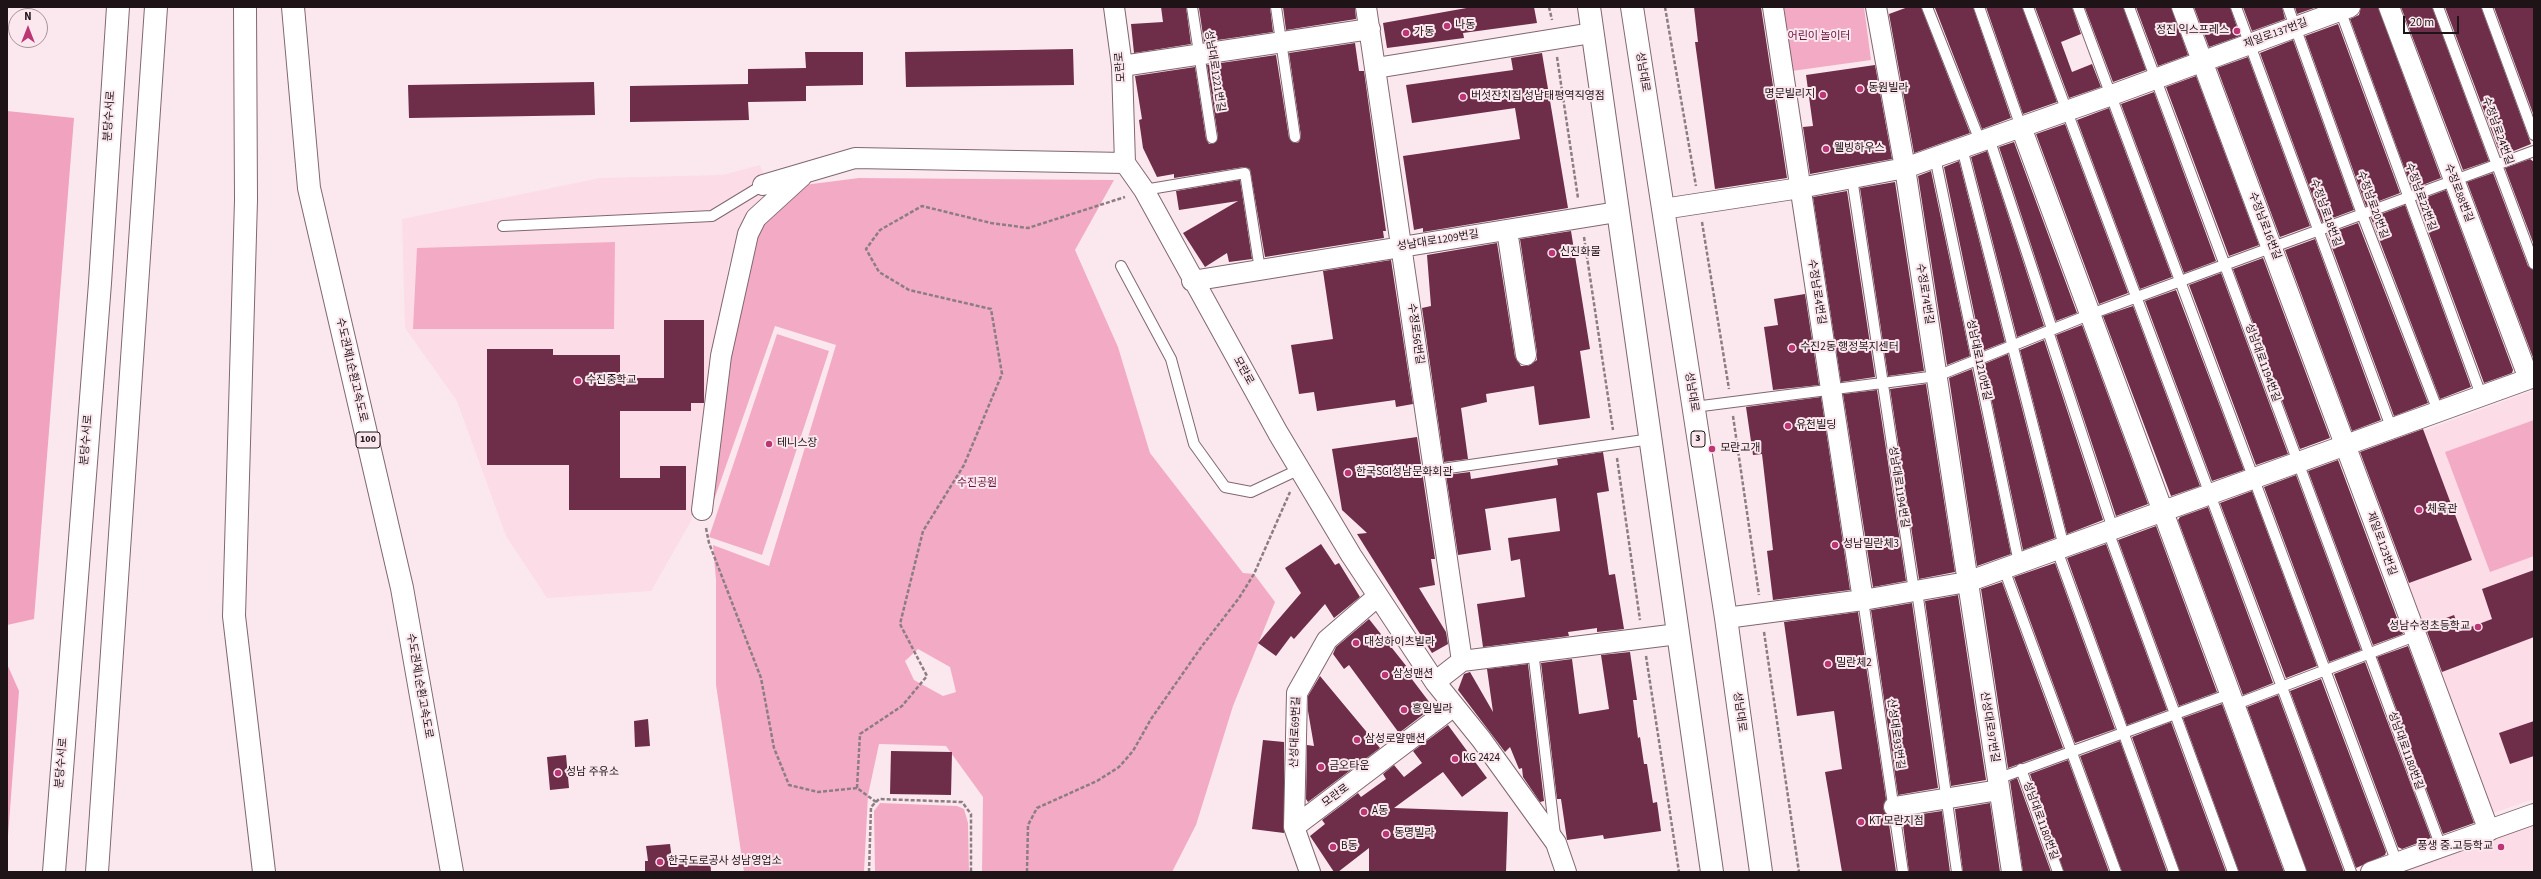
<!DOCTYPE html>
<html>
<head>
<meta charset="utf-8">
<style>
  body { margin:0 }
  #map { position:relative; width:2541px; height:879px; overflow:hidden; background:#fbe8ee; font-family:"Source Sans 3",sans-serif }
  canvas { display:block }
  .frame { position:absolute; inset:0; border:8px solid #1e1317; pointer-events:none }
  .north { position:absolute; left:8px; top:8px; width:40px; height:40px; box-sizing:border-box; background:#fbe8ee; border:1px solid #a39398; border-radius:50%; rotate:0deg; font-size:11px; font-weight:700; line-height:16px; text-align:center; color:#1e1317 }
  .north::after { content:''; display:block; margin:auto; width:14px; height:18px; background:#bc3574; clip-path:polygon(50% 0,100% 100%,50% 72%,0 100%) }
  .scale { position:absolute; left:2403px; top:16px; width:56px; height:18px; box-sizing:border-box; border:2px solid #1e1317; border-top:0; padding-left:5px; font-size:12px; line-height:14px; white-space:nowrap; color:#1e1317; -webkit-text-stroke:3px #fbe8ee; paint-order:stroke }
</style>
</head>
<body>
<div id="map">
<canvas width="2541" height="879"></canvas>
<div class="frame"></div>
<div class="north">N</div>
<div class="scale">20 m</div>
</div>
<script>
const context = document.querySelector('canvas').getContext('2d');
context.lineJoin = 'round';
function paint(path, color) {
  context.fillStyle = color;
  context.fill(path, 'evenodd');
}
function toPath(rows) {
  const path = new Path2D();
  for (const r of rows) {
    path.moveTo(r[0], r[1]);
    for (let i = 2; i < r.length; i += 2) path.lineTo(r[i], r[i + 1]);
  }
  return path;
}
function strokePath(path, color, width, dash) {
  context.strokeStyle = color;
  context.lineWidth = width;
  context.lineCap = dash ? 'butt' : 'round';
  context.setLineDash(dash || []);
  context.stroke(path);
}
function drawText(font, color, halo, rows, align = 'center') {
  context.font = font + ' "Source Sans 3","Noto Sans KR",sans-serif';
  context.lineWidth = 4;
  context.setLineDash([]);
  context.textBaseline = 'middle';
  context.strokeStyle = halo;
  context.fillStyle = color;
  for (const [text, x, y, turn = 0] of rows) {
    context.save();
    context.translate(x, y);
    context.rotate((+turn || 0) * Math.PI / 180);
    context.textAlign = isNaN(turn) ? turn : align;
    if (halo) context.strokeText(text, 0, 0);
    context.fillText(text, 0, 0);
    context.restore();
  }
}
const built = toPath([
  [760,165,772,193,729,263,691,521,651,591,547,598,506,536,457,401,405,328,402,219,600,178,723,175],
  [2534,390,2534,799,2490,814,2361,454],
  [2534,821,2534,872,2401,872]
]);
const green = toPath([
  [1784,7,1864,7,1871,60,1792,71],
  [859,178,1114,180,1075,250,1118,347,1150,453,1243,573,1254,574,1275,602,1233,706,1196,825,1172,872,982,872,983,797,946,746,879,744,868,795,864,872,744,872,716,685,716,580,713,545,769,566,836,345,775,326,714,500,719,415,756,240,764,224,804,185],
  [918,649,950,667,956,692,943,696,914,680,905,661],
  [615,242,614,329,413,329,417,248],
  [777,334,829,351,762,555,709,537],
  [2534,420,2534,556,2490,572,2445,452],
  [880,803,957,806,964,809,968,823,969,872,875,872,874,811]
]);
const forest = toPath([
  [7,111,74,118,34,619,7,625],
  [7,664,19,691,7,849]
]);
const building = toPath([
  [1161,7,1186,7,1191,44,1134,53,1131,24,1163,22],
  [1202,7,1270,7,1273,32,1204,42,1199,8],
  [1283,7,1355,7,1356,19,1286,30],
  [1472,7,1534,7,1537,23,1463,33,1464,38,1387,48,1383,23],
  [1694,7,1761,7,1787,178,1715,189,1695,42,1698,42],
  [1908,7,1921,7,1970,133,1914,153,1889,14],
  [1938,7,1973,7,2011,118,1982,129,1935,8],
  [1986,7,2022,7,2057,102,2023,114],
  [2035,7,2072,7,2081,34,2061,42,2072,72,2092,64,2101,87,2069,98],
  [2089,7,2123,7,2146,70,2113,82,2085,8],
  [2136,7,2171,7,2188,55,2158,66],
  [2194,7,2230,7,2240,36,2209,47],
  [2243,7,2282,7,2285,19,2252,31],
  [2295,7,2317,7,2297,14],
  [2361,7,2378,7,2441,178,2412,189,2350,19,2359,15],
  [2401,7,2432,7,2489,161,2463,170],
  [2445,7,2481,7,2531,144,2501,156],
  [2494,7,2534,7,2534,116],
  [2338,24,2400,193,2366,206,2305,36],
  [2293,40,2354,210,2322,222,2260,53],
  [1355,43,1359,71,1364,71,1386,231,1383,231,1384,238,1265,257,1250,169,1244,167,1174,178,1174,174,1157,177,1143,148,1139,120,1142,119,1135,76,1195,67,1206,139,1209,144,1213,144,1218,137,1207,65,1276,55,1289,138,1296,143,1299,142,1301,136,1289,53],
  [1073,49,1074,85,906,87,905,52],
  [805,52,863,52,863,85,806,86,806,101,748,102,749,120,630,122,630,86,748,84,748,69,806,68],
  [1542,53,1568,208,1423,232,1423,228,1414,230,1403,156,1520,139,1515,108,1412,123,1406,85,1513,70,1511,58],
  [2248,57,2310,226,2280,237,2217,68],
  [1875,65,1892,159,1810,174,1803,127,1813,126,1806,75],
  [2196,76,2259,245,2229,256,2166,87],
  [594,82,595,115,409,118,408,85],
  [2154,92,2216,261,2184,273,2121,104],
  [2109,108,2172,277,2140,289,2077,120],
  [2065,124,2128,293,2099,304,2036,134],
  [2014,142,2077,313,2056,321,1999,147],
  [1987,151,2044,326,2017,337,1971,157],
  [2530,159,2534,162,2534,245,2505,168],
  [1959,161,2005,342,1982,351,1944,167],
  [1931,171,1970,356,1947,365,1918,176],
  [2493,173,2528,266,2534,270,2534,360,2467,182],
  [1240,180,1252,259,1229,262,1227,253,1205,267,1183,233,1238,201,1179,210,1176,191],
  [1895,182,1924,371,1888,376,1860,188],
  [2446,190,2513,370,2512,373,2484,383,2417,201],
  [1847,191,1875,377,1841,382,1813,197],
  [2405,205,2471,387,2440,399,2371,218],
  [2358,223,2428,403,2394,416,2327,234],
  [1571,231,1590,349,1580,351,1590,418,1539,425,1534,386,1486,394,1487,402,1461,408,1468,459,1444,462,1422,308,1431,306,1427,255,1497,243,1515,357,1521,366,1528,366,1537,360,1537,353,1520,239],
  [2315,239,2381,420,2352,431,2285,250],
  [2263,258,2330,438,2300,449,2233,269],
  [1391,260,1413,404,1396,407,1395,400,1317,411,1314,392,1299,394,1291,345,1333,339,1323,271],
  [2221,273,2288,454,2256,465,2189,285],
  [2176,290,2244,470,2212,481,2145,301],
  [1805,294,1819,385,1773,390,1764,327,1778,325,1774,299],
  [2133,306,2200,486,2171,496,2103,316],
  [664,320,704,320,704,403,691,403,691,411,620,411,620,478,660,478,660,466,686,466,686,510,569,510,569,465,487,465,487,349,553,349,553,355,620,355,620,378,664,378],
  [2082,325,2148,504,2116,516,2056,335],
  [2044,340,2103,520,2067,534,2020,350],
  [2008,354,2055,538,2023,550,1984,364],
  [1972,369,2011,554,1977,566,1949,378],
  [1926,384,1955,572,1919,579,1890,389],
  [1877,390,1906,581,1873,587,1843,394],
  [1821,397,1850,590,1773,600,1767,551,1773,550,1762,454,1753,455,1746,407],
  [2423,429,2472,560,2409,583,2360,452],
  [1417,437,1435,559,1431,559,1435,585,1419,588,1446,632,1448,644,1432,653,1357,534,1367,533,1342,510,1332,449],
  [1603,452,1609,491,1597,493,1609,575,1615,574,1624,629,1597,632,1597,628,1568,632,1569,636,1483,647,1477,604,1525,597,1520,559,1511,561,1508,538,1560,531,1556,498,1485,509,1491,550,1458,555,1446,475,1470,472,1471,479,1558,465,1557,459],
  [2338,460,2403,634,2373,645,2308,471],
  [2296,475,2361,650,2329,662,2264,487],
  [2252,491,2317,666,2286,678,2220,503],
  [2208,507,2273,683,2243,695,2178,520,2180,517],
  [2156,526,2217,692,2179,706,2118,540],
  [1321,544,1335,565,1339,563,1360,597,1334,618,1325,604,1294,639,1291,636,1276,656,1258,643,1301,593,1285,568],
  [2106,544,2167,710,2127,725,2067,558],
  [2055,563,2115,729,2075,743,2014,577],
  [2534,570,2534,637,2442,672,2425,626,2454,615,2460,631,2492,619,2482,589],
  [2002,582,2063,748,2008,768,1981,589],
  [1958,595,1986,780,1951,786,1925,601],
  [1912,603,1938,788,1898,795,1871,610],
  [1858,612,1886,799,1883,808,1888,817,1896,872,1842,872,1825,772,1842,769,1834,711,1797,716,1784,622],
  [1369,619,1411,672,1408,674,1433,707,1399,733,1349,665,1344,669,1333,654,1336,647],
  [2408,646,2474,823,2443,834,2377,657],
  [1630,652,1637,700,1633,700,1638,738,1640,737,1644,764,1647,764,1653,803,1657,802,1661,831,1604,839,1603,835,1567,840,1561,799,1557,799,1541,663,1572,659,1579,714,1609,709,1601,655],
  [2365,662,2431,838,2402,849,2398,847,2334,674],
  [1528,664,1544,801,1540,802,1523,777,1522,768,1519,769,1510,747,1505,752,1458,690,1464,674,1470,672,1493,712,1487,669],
  [1320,676,1380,748,1308,802,1306,799,1307,745,1314,746,1308,711,1308,696],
  [2321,679,2386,852,2385,855,2356,868,2290,691],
  [2278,695,2344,872,2307,872,2247,707],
  [2222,704,2284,872,2239,872,2183,718],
  [648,719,650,746,635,747,634,721],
  [2534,721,2534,756,2510,764,2499,733],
  [2171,722,2226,872,2180,872,2132,737],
  [1448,725,1487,778,1462,797,1443,772,1394,808,1508,812,1506,872,1369,872,1369,848,1338,872,1334,872,1310,836,1325,824,1322,820,1358,793,1361,797,1386,779,1383,774,1394,765,1404,777,1422,763,1413,751],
  [1263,740,1284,742,1284,833,1252,829],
  [2120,741,2167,872,2122,872,2080,756],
  [891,751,952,752,951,795,890,794],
  [566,755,569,788,550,790,547,757],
  [2068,760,2109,872,2064,872,2030,774],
  [2017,778,2051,872,2023,872,2010,781],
  [1990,803,2000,872,1963,872,1955,809],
  [1942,811,1950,872,1909,872,1902,817],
  [670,844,672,859,710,855,711,872,645,872,645,861,648,861,646,846]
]);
const path = toPath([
  [1549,7,1552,20],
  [1665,7,1696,186],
  [1557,57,1578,198],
  [1702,222,1729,389],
  [1584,237,1613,430],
  [1733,416,1759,595],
  [1617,458,1640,620],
  [706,528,709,543,761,678,774,748,789,785,818,792,857,788,876,802],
  [1764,632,1799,872],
  [1646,656,1679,872],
  [857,788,860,734,902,706,927,676,900,624,923,531,964,465,1002,374,991,309,909,290,879,272,866,249,880,230,922,206,991,223,1028,228,1125,197],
  [869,872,871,807,879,799,962,802,971,814,971,872],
  [1027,872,1028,825,1037,808,1097,781,1119,767,1133,751,1151,719,1202,646,1239,598,1254,574,1290,492]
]);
const service = toPath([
  [1192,7,1212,138],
  [1276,7,1295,137],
  [1927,7,1980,141],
  [1979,7,2021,127],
  [2028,7,2351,872],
  [2078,7,2397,863],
  [2129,7,2441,847],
  [2236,7,2391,427],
  [2288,7,2362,214,2438,411],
  [2339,7,2481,395],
  [2438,7,2534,264],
  [2487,7,2534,135],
  [1989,138,2052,329],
  [1962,148,2064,547],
  [1935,157,2019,563],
  [1852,178,1914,591],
  [1144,190,1245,173,1260,270],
  [503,226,712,216,763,185],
  [1121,266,1171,359,1194,444,1225,487,1251,492,1300,469],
  [2048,331,2113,529],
  [1694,407,1937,376,2091,314,2534,151],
  [1435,470,1651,439],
  [2108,531,2233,872],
  [2057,550,2174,872],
  [2004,569,2116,872],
  [1917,591,1957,872],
  [1863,600,1903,872],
  [1533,651,1555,835],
  [2234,705,2415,636],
  [2021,769,2058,872],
  [1997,779,2230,694]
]);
const minor = toPath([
  [1114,7,1122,66,1125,163,1144,190,1278,433,1351,555,1435,682,1481,739,1556,843,1566,872],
  [1366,7,1462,661],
  [1773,7,1863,600],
  [1876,7,1905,168,2012,872],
  [2182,7,2489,831],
  [2389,7,2529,379],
  [1122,66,1370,29],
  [1376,68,1592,33],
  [2021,127,2296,872],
  [763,185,855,158,1125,163],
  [1663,209,1800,188,1905,168,2109,96,2350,7],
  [1507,230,1526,355],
  [1192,281,1617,212],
  [702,510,721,356,748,234,756,218,802,176],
  [1726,618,1863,600,1967,582,2534,377],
  [1435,682,1462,661,1678,634],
  [1894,807,1999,790],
  [1294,827,1454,706],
  [1310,872,1294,827,1297,693,1327,640,1378,596],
  [2371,872,2534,814]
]);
const primary = toPath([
  [1589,7,1712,872],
  [1632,7,1726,618,1761,872]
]);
const trunk = toPath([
  [54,872,100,283,118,7],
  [97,872,156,7]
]);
const motorway = toPath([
  [245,7,246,200,234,616,264,872],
  [293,7,309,188,402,588,452,872]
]);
const markers = [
  [1447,26,4,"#bc3574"],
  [2237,31,4,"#bc3574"],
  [1406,33,4,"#bc3574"],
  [1860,89,4,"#bc3574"],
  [1823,95,4,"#bc3574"],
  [1463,97,4,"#bc3574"],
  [1826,149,4,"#bc3574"],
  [1552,253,4,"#bc3574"],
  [1792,348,4,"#bc3574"],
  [578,381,4,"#bc3574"],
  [1788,426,4,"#bc3574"],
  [769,444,4,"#bc3574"],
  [1712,449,4,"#bc3574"],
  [1348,473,4,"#bc3574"],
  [2419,510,4,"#bc3574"],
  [1835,545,4,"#bc3574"],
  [2478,627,4,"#bc3574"],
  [1356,643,4,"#bc3574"],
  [1828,664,4,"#bc3574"],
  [1385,675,4,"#bc3574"],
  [1404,710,4,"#bc3574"],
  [1357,740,4,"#bc3574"],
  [1455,759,4,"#bc3574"],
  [1321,767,4,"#bc3574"],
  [558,773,4,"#bc3574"],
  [1364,812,4,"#bc3574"],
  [1861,822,4,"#bc3574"],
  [1386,834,4,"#bc3574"],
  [1333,847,4,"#bc3574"],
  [2501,847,4,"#bc3574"],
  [660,862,4,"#bc3574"]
];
const shields = [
  [1698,439,14],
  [368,440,24]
];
const shieldNames = [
  ["3",1698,439],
  ["100",368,440]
];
const poiNames = [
  ["나동",1455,26],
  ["정진 익스프레스",2229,31,"right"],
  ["가동",1414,33],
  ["동원빌라",1868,89],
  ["명문빌리지",1815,95,"right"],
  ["버섯잔치집 성남태평역직영점",1471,97],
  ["웰빙하우스",1834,149],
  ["신진화물",1560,253],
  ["수진2동 행정복지센터",1800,348],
  ["수진중학교",586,381],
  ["유천빌딩",1796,426],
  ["테니스장",777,444],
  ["모란고개",1720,449],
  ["한국SGI성남문화회관",1356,473],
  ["체육관",2427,510],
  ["성남밀란체3",1843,545],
  ["성남수정초등학교",2470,627,"right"],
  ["대성하이츠빌라",1364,643],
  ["밀란체2",1836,664],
  ["삼성맨션",1393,675],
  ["흥일빌라",1412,710],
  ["삼성로얄맨션",1365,740],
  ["KG 2424",1463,759],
  ["금오타운",1329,767],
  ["성남 주유소",566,773],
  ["A동",1372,812],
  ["KT 모란지점",1869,822],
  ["동명빌라",1394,834],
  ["B동",1341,847],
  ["풍생 중.고등학교",2493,847,"right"],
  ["한국도로공사 성남영업소",668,862]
];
const streetNames = [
  ["제일로137번길",2276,34,-20],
  ["모란로",1121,67,-95],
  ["성남대로1221번길",1214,71,81],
  ["성남대로",1642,72,81],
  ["분당수서로",110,116,-86],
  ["수정남로24번길",2497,131,70],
  ["수정로88번길",2458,193,69],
  ["수정남로22번길",2420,197,70],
  ["수정남로20번길",2372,205,70],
  ["수정남로18번길",2325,213,70],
  ["수정남로16번길",2264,226,69],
  ["성남대로1209번길",1438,241,-9],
  ["수정남로4번길",1816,292,81],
  ["수정로74번길",1924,294,81],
  ["수정로56번길",1415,334,82],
  ["성남대로1210번길",1978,360,78],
  ["성남대로1194번길",2262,363,70],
  ["수도권제1순환고속도로",351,370,77],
  ["모란로",1243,371,61],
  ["성남대로",1691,392,81],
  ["분당수서로",87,440,-85],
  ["성남대로1194번길",1898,487,81],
  ["제일로123번길",2381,544,70],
  ["수도권제1순환고속도로",419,686,80],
  ["성남대로",1739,712,82],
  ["산성대로97번길",1989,727,81],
  ["산성대로69번길",1296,732,-88],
  ["산성대로93번길",1895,734,82],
  ["성남대로1180번길",2405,751,70],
  ["분당수서로",62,763,-85],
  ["모란로",1336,796,-37],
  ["성남대로1180번길",2040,821,70]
];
const parkNames = [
  ["어린이 놀이터",1819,37],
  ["수진공원",977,484]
];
paint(built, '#fcdce7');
paint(green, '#f3abc5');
paint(forest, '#f0a2be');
paint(building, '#6e2d48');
strokePath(service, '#816770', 12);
strokePath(minor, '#816770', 22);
strokePath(primary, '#816770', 24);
strokePath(trunk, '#816770', 24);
strokePath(motorway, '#816770', 24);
strokePath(path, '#8c7d82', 2.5, [4, 2]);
strokePath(service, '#fff', 10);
strokePath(minor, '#fff', 20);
strokePath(primary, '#fff', 22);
strokePath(trunk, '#fff', 22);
strokePath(motorway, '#fff', 22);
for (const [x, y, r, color] of markers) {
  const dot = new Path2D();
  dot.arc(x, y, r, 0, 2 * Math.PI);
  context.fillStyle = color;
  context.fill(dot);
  strokePath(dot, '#fbe8ee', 1.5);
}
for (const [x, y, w] of shields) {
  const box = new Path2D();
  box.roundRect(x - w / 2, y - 8, w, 16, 3);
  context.fillStyle = '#fbe8ee';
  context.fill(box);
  strokePath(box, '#1e1317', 1);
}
drawText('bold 10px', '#1e1317', null, shieldNames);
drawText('11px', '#1e1317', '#fbe8ee', poiNames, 'left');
drawText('11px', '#1e1317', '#fbe8ee', streetNames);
drawText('11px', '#6c133f', '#fbe8ee', parkNames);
</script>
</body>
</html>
